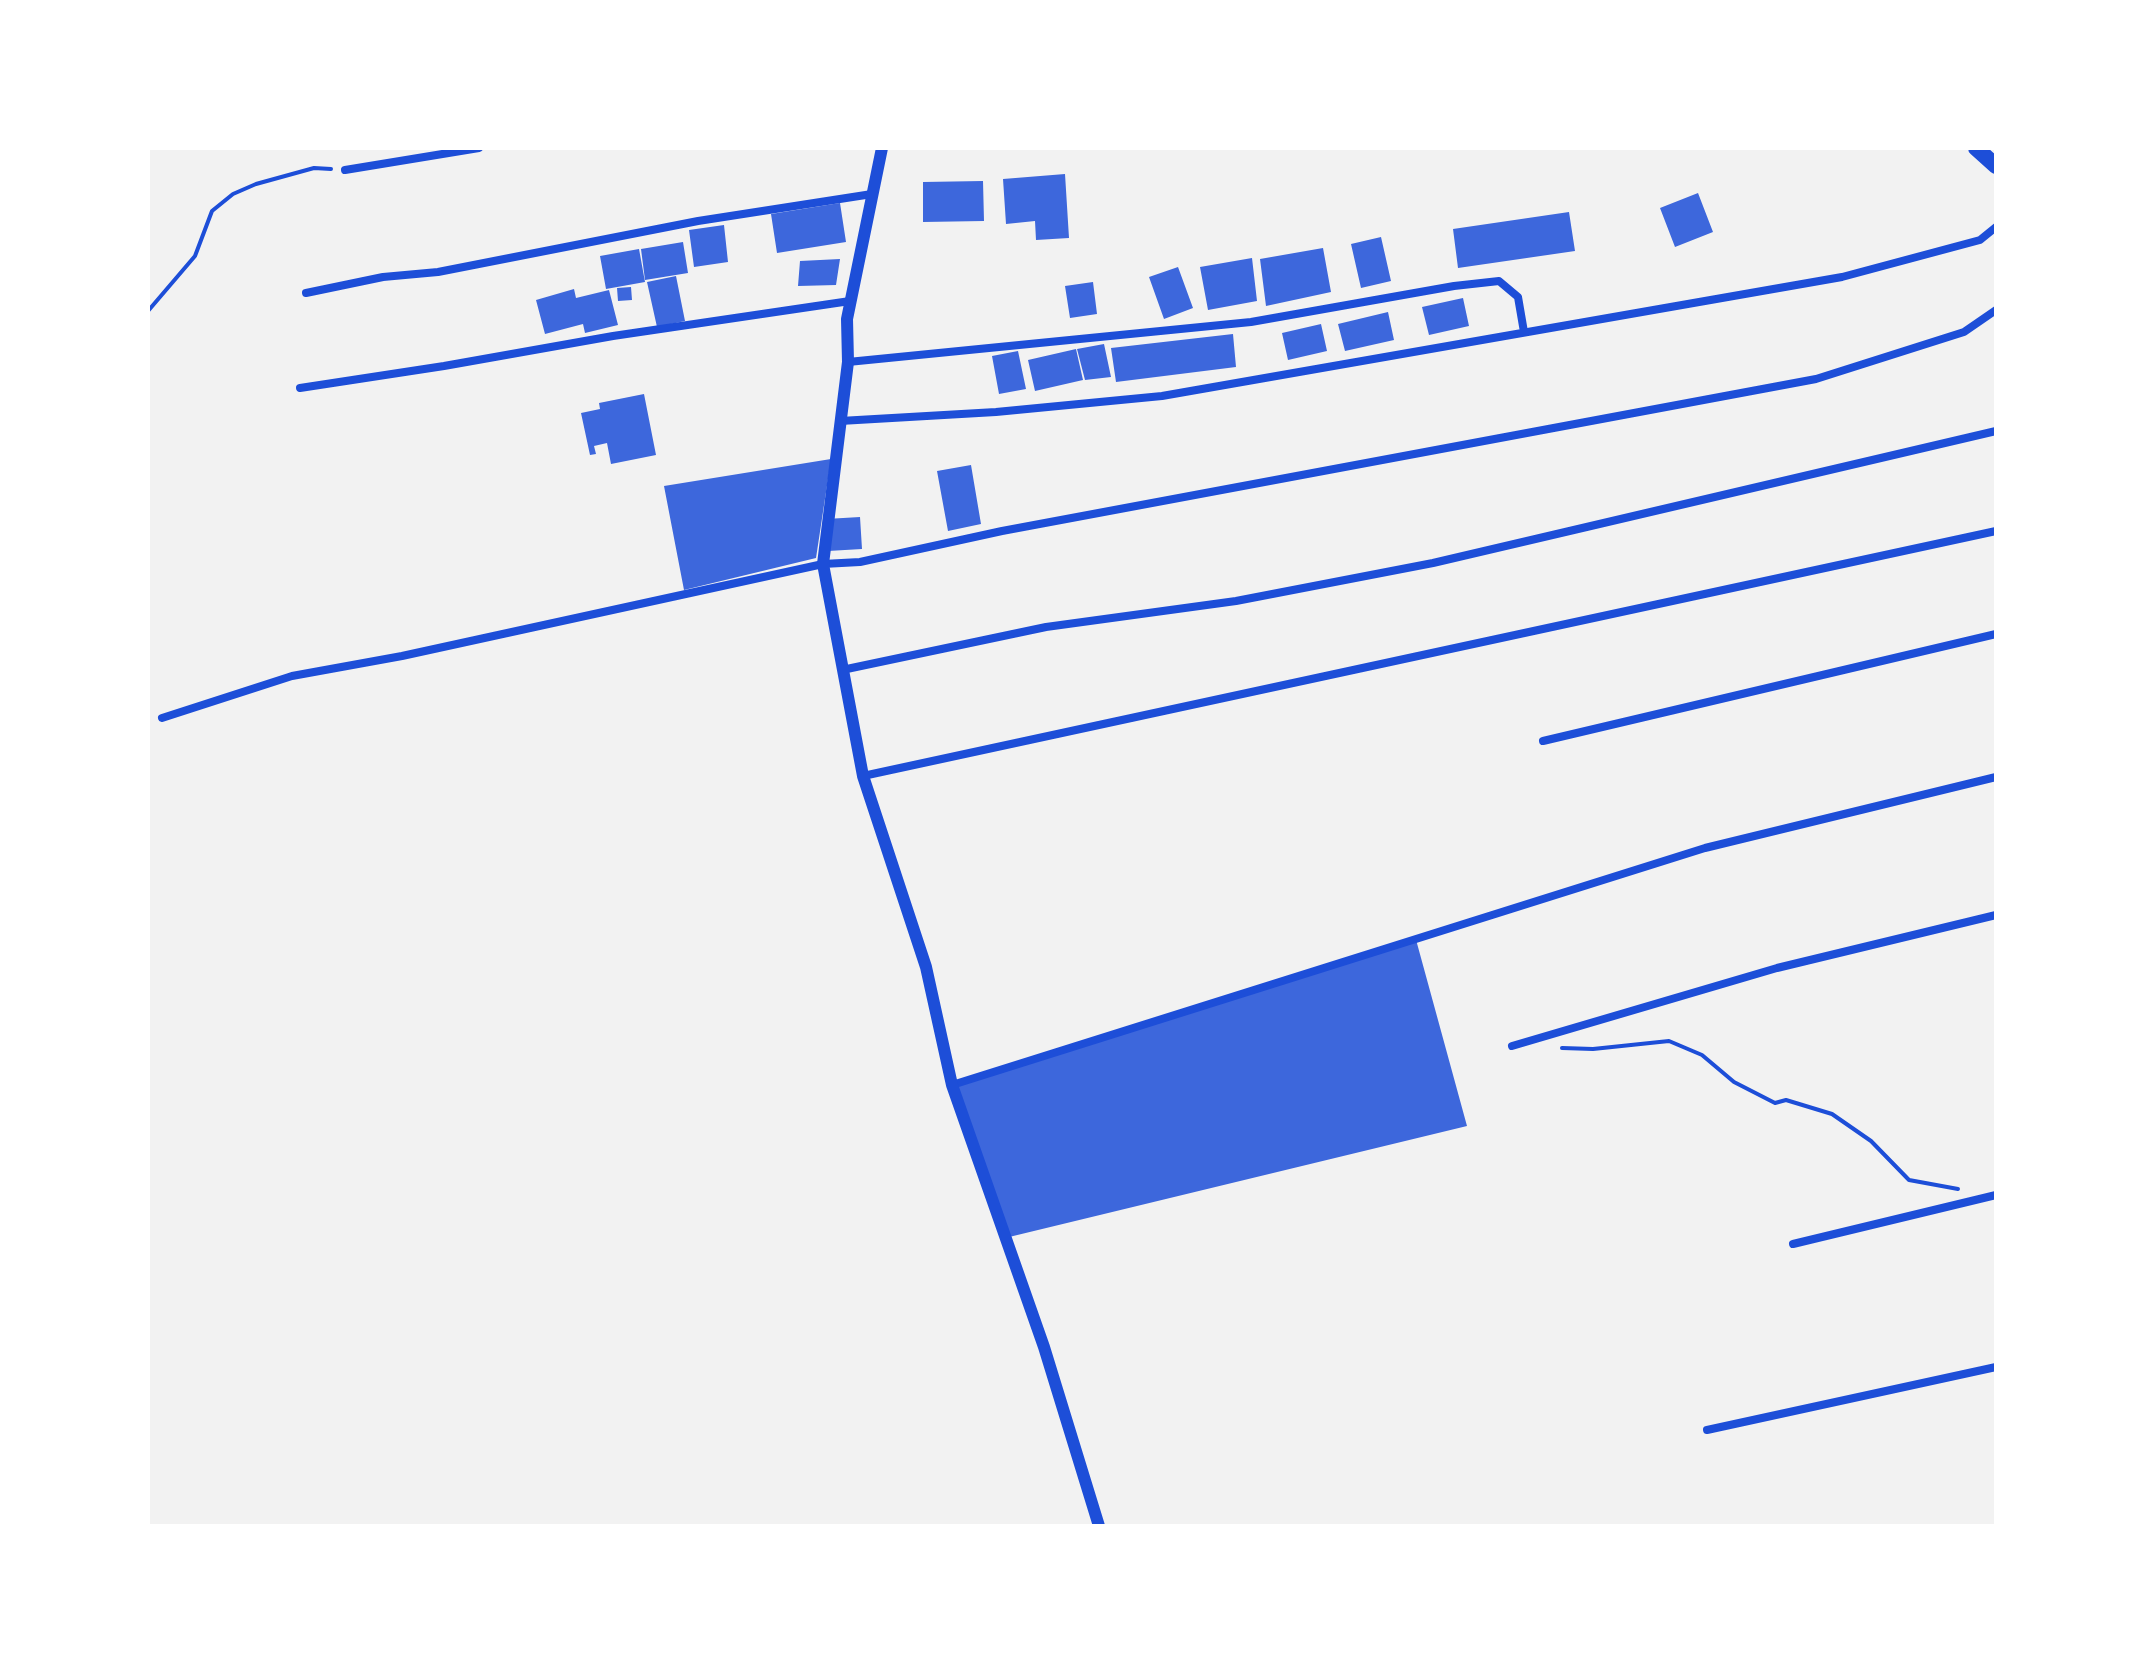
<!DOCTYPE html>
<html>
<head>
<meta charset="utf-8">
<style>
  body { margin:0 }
  #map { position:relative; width:2144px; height:1674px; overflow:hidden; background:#f2f2f2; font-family:Roboto,sans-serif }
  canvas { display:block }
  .frame { position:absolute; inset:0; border:150px solid #fff; pointer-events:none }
</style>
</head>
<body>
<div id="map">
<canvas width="2144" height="1674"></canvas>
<div class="frame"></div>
</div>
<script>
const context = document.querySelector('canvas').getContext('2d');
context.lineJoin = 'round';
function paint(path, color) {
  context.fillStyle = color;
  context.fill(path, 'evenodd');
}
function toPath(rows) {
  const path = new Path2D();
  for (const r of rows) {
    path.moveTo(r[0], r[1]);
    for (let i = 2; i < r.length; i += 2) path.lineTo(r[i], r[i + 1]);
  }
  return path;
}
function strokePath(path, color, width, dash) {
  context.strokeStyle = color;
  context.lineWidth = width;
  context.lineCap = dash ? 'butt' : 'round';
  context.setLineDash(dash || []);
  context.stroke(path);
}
const building = toPath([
  [1065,174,1069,238,1036,240,1035,221,1006,224,1003,179],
  [983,181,984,221,923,222,923,182],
  [1698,193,1713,232,1675,247,1660,208],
  [840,203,846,242,777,253,771,214],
  [1569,212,1575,251,1458,268,1453,229],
  [724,225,728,262,694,267,689,230],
  [1381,237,1391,281,1361,288,1351,244],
  [683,242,688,273,645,280,641,249],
  [1323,248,1331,292,1266,306,1260,259],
  [639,249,645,282,606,289,600,256],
  [1252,258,1257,301,1208,310,1200,267],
  [840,259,836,285,798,286,800,261],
  [1178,267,1193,308,1164,319,1149,277],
  [676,276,685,321,657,327,647,282],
  [1093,282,1097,314,1070,318,1065,286],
  [631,287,632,300,618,301,617,288],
  [574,289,576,298,609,290,618,325,585,333,583,324,545,334,536,300],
  [1463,298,1469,326,1429,335,1422,307],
  [1388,312,1394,340,1345,351,1338,324],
  [1321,324,1327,351,1288,360,1282,333],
  [1233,334,1236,367,1116,382,1111,348],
  [1104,344,1111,377,1085,380,1077,349],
  [1076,349,1083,380,1035,391,1028,360],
  [1018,351,1026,389,999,394,992,356],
  [644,394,656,455,611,464,607,443,594,446,596,454,590,455,581,413,600,409,599,403],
  [831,459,816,558,684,590,664,486],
  [971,465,981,524,948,531,937,471],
  [860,517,862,549,828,551,826,519],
  [1415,936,1467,1126,1005,1238,952,1085]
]);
const path = toPath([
  [148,311,195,256,212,211,233,194,256,184,314,168,331,169],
  [1562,1048,1593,1049,1669,1041,1702,1055,1734,1082,1775,1103,1786,1100,1832,1114,1871,1141,1909,1180,1958,1189]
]);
const minor = toPath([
  [345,170,479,148],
  [306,293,383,277,438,272,698,221,872,194],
  [848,362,1251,322,1454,286,1499,281,1518,297,1524,332],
  [300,388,444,366,613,336,850,301],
  [840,421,996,412,1162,396,1842,277,1980,240,1996,227],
  [842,670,1046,627,1236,601,1433,563,1996,431],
  [162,718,292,676,402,656,823,564,860,562,1002,531,1816,379,1964,332,1996,310],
  [1543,741,1996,634],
  [863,776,1996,531],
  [1512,1046,1777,968,1996,915],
  [952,1085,1705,848,1996,777],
  [1793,1244,1996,1195],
  [1707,1430,1996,1367]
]);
const tertiary = toPath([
  [882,148,847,319,848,362,823,564,863,776,926,967,952,1085,1044,1347,1099,1526]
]);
const primary = toPath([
  [1976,148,1996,166]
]);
paint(building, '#3d67dc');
strokePath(path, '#1d4ed8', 4);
strokePath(minor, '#1d4ed8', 8);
strokePath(tertiary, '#1d4ed8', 12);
strokePath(primary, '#1d4ed8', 16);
</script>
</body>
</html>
